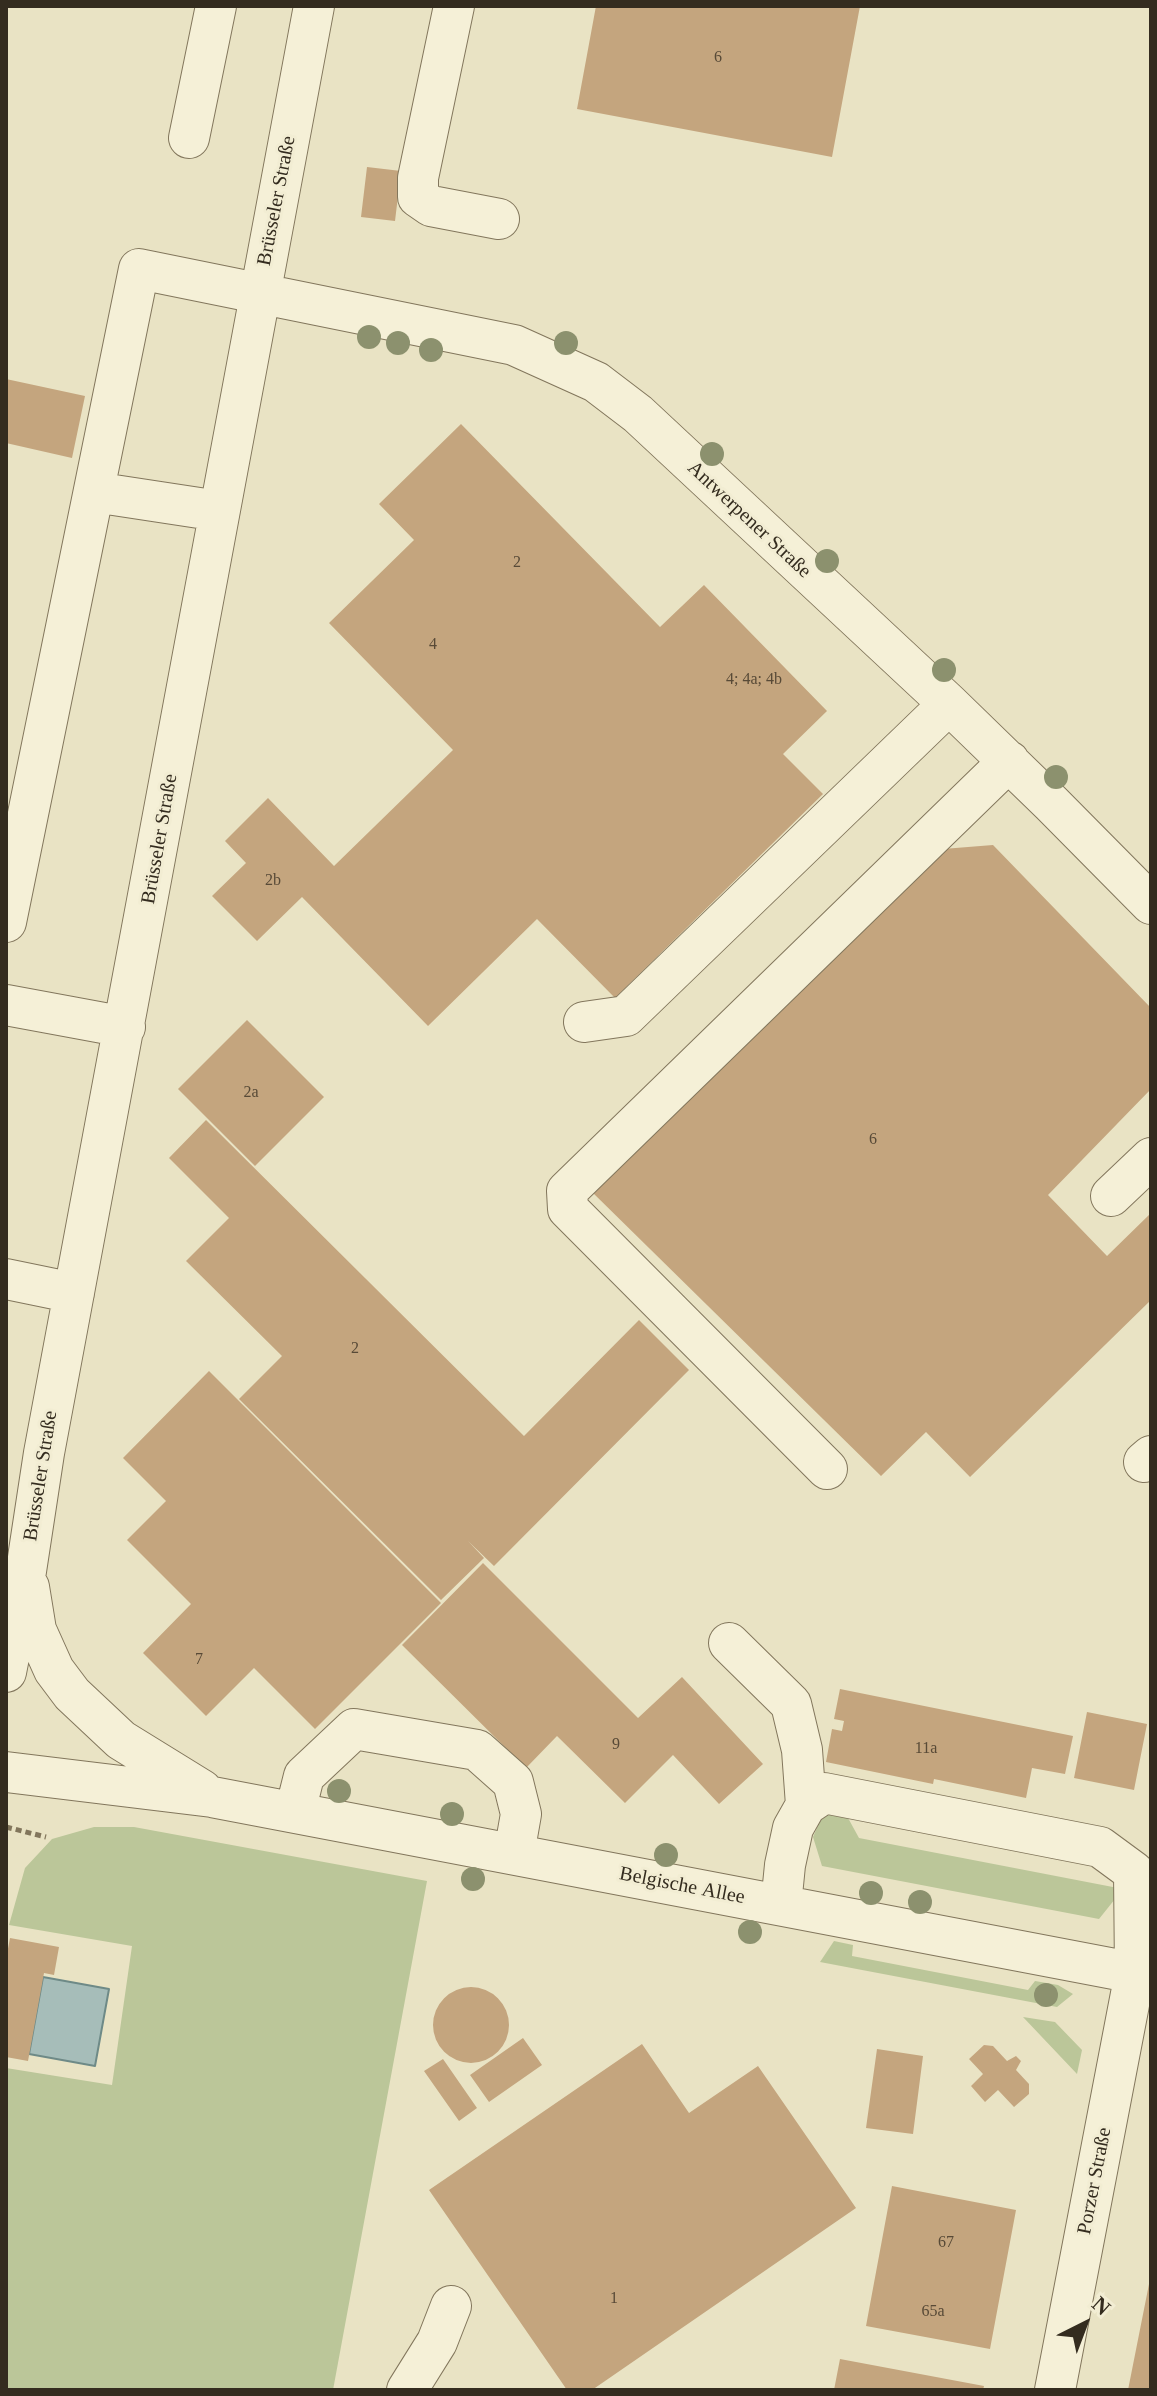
<!DOCTYPE html>
<html>
<head>
<meta charset="utf-8">
<style>
  body { margin:0 }
  #map { position:relative; width:1157px; height:2396px; overflow:hidden; background:#e9e3c4; font-family:"Times New Roman",serif }
  canvas { display:block }
  .frame { position:absolute; inset:0; border:8px solid #342c1f; pointer-events:none }
  .north { position:absolute; left:1045px; top:2284px; width:80px; height:80px; -webkit-text-stroke:6px #f2edd3; paint-order:stroke; rotate:42deg; font-size:22px; font-weight:700; line-height:32px; text-align:center; color:#342c1f }
  .north::after { content:''; display:block; margin:auto; width:28px; height:36px; background:#342c1f; clip-path:polygon(50% 0,100% 100%,50% 72%,0 100%) }
</style>
</head>
<body>
<div id="map">
<canvas width="1157" height="2396"></canvas>
<div class="frame"></div>
<div class="north">N</div>
</div>
<script>
const context = document.querySelector('canvas').getContext('2d');
context.lineJoin = 'round';
function paint(path, color) {
  context.fillStyle = color;
  context.fill(path, 'evenodd');
}
function toPath(rows) {
  const path = new Path2D();
  for (const r of rows) {
    if (r.length === 3) {
      path.moveTo(r[0] + r[2], r[1]);
      path.arc(r[0], r[1], r[2], 0, 2 * Math.PI);
      continue;
    }
    path.moveTo(r[0], r[1]);
    for (let i = 2; i < r.length; i += 2) path.lineTo(r[i], r[i + 1]);
  }
  return path;
}
function strokePath(path, color, width, dash) {
  context.strokeStyle = color;
  context.lineWidth = width;
  context.lineCap = dash ? 'butt' : 'round';
  context.setLineDash(dash || []);
  context.stroke(path);
}
function drawText(font, color, halo, rows, align = 'center') {
  context.font = font + ' "Times New Roman",serif';
  context.lineWidth = 6;
  context.setLineDash([]);
  context.textBaseline = 'middle';
  context.strokeStyle = halo;
  context.fillStyle = color;
  for (const [text, x, y, turn = 0] of rows) {
    context.save();
    context.translate(x, y);
    context.rotate((+turn || 0) * Math.PI / 180);
    context.textAlign = isNaN(turn) ? turn : align;
    if (halo) context.strokeText(text, 0, 0);
    context.fillText(text, 0, 0);
    context.restore();
  }
}
const green = toPath([
  [842,1807,859,1838,1118,1888,1119,1894,1099,1919,822,1866,813,1837,824,1812],
  [94,1827,134,1827,427,1881,333,2390,6,2390,6,2068,112,2085,132,1946,9,1925,25,1868,52,1839],
  [834,1941,853,1945,852,1956,1028,1990,1035,1981,1058,1985,1073,1994,1057,2007,820,1962],
  [1023,2017,1055,2022,1082,2050,1077,2074]
]);
const water = toPath([
  [43,1977,109,1989,95,2066,29,2054,43,1977]
]);
const building = toPath([
  [596,6,860,6,832,157,577,109],
  [367,167,401,171,395,221,361,217],
  [6,379,85,396,72,458,6,443],
  [461,424,660,627,704,585,827,711,783,754,823,794,615,998,537,919,428,1026,302,897,257,941,212,896,246,863,225,841,268,798,334,866,453,750,329,623,414,540,379,504],
  [993,845,1151,1008,1151,1089,1048,1195,1107,1256,1151,1213,1151,1300,970,1477,926,1432,881,1476,592,1192,943,849],
  [247,1020,324,1097,255,1166,178,1089],
  [206,1120,524,1436,639,1320,689,1370,494,1566,468,1541,484,1558,441,1600,239,1399,282,1356,186,1261,229,1218,169,1158],
  [209,1371,441,1603,315,1729,254,1668,206,1716,143,1653,191,1604,127,1540,166,1501,123,1458],
  [483,1563,638,1718,682,1677,763,1764,719,1804,673,1755,625,1803,557,1736,526,1768,402,1645],
  [840,1689,1073,1736,1065,1774,1032,1768,1026,1798,934,1779,933,1784,826,1762,832,1729,842,1731,844,1721,834,1719],
  [1087,1712,1147,1724,1134,1790,1074,1778],
  [10,1938,59,1947,54,1975,44,1973,28,2061,6,2057,6,1959],
  [471,2025,38],
  [523,2038,542,2065,489,2102,470,2075],
  [642,2044,689,2113,758,2066,856,2208,592,2390,567,2390,429,2190],
  [984,2045,993,2046,1007,2061,1016,2056,1021,2061,1016,2070,1029,2084,1029,2094,1014,2107,998,2090,985,2102,971,2086,983,2074,969,2059],
  [877,2049,923,2056,913,2134,866,2128],
  [443,2059,477,2108,459,2121,424,2071],
  [892,2186,1016,2210,990,2349,866,2326],
  [1150,2279,1151,2390,1128,2390],
  [840,2359,984,2386,983,2390,834,2390]
]);
const path = toPath([
  [6,1827,46,1837]
]);
const minor = toPath([
  [454,6,418,178,418,197,431,206,499,219],
  [189,138,216,6],
  [94,492,219,511],
  [6,922,139,269,514,345,596,382,638,414,949,704,1051,803,1151,904],
  [6,1005,125,1027],
  [584,1022,626,1016,949,704],
  [1111,1196,1151,1158],
  [6,1279,74,1293],
  [1144,1462,1151,1456],
  [827,1469,568,1209,567,1191,1009,761],
  [29,1587,36,1630,54,1670,72,1694,121,1740,202,1790],
  [729,1643,791,1704,802,1750,806,1805],
  [6,1672,26,1571,44,1453,314,6],
  [6,1772,212,1797,1151,1976],
  [295,1812,304,1776,354,1729,477,1750,513,1782,521,1814,514,1854],
  [781,1905,785,1865,793,1828,806,1805,824,1793,1100,1847,1134,1872,1135,1973,1055,2390],
  [407,2390,437,2342,451,2306]
]);
const trees = [
  [369,337],
  [398,343],
  [566,343],
  [431,350],
  [712,454],
  [827,561],
  [944,670],
  [1056,777],
  [339,1791],
  [452,1814],
  [666,1855],
  [473,1879],
  [871,1893],
  [920,1902],
  [750,1932],
  [1046,1995]
];
const numberNames = [
  ["6",718,58],
  ["2",517,563],
  ["4",433,645],
  ["4; 4a; 4b",754,680],
  ["2b",273,881],
  ["2a",251,1093],
  ["6",873,1140],
  ["2",355,1349],
  ["7",199,1660],
  ["9",616,1745],
  ["11a",926,1749],
  ["67",946,2243],
  ["1",614,2299],
  ["65a",933,2312]
];
const streetNames = [
  ["Brüsseler Straße",277,201,-79],
  ["Antwerpener Straße",749,520,43],
  ["Brüsseler Straße",160,839,-80],
  ["Brüsseler Straße",41,1476,-81],
  ["Belgische Allee",682,1886,11],
  ["Porzer Straße",1095,2181,-79]
];
paint(green, '#bbc699');
paint(water, '#a6bdb9');
strokePath(water, '#6e8a87', 2);
paint(building, '#c4a57e');
strokePath(minor, '#82765c', 42);
strokePath(path, '#82765c', 5, [6, 4]);
strokePath(minor, '#f5f0d7', 40);
context.fillStyle = '#8c916e';
for (const [x, y] of trees) {
  context.beginPath();
  context.arc(x, y, 12, 0, 2 * Math.PI);
  context.fill();
}
drawText('16px', '#584a37', null, numberNames);
drawText('20px', '#342c1f', '#f2edd3', streetNames);
</script>
</body>
</html>
